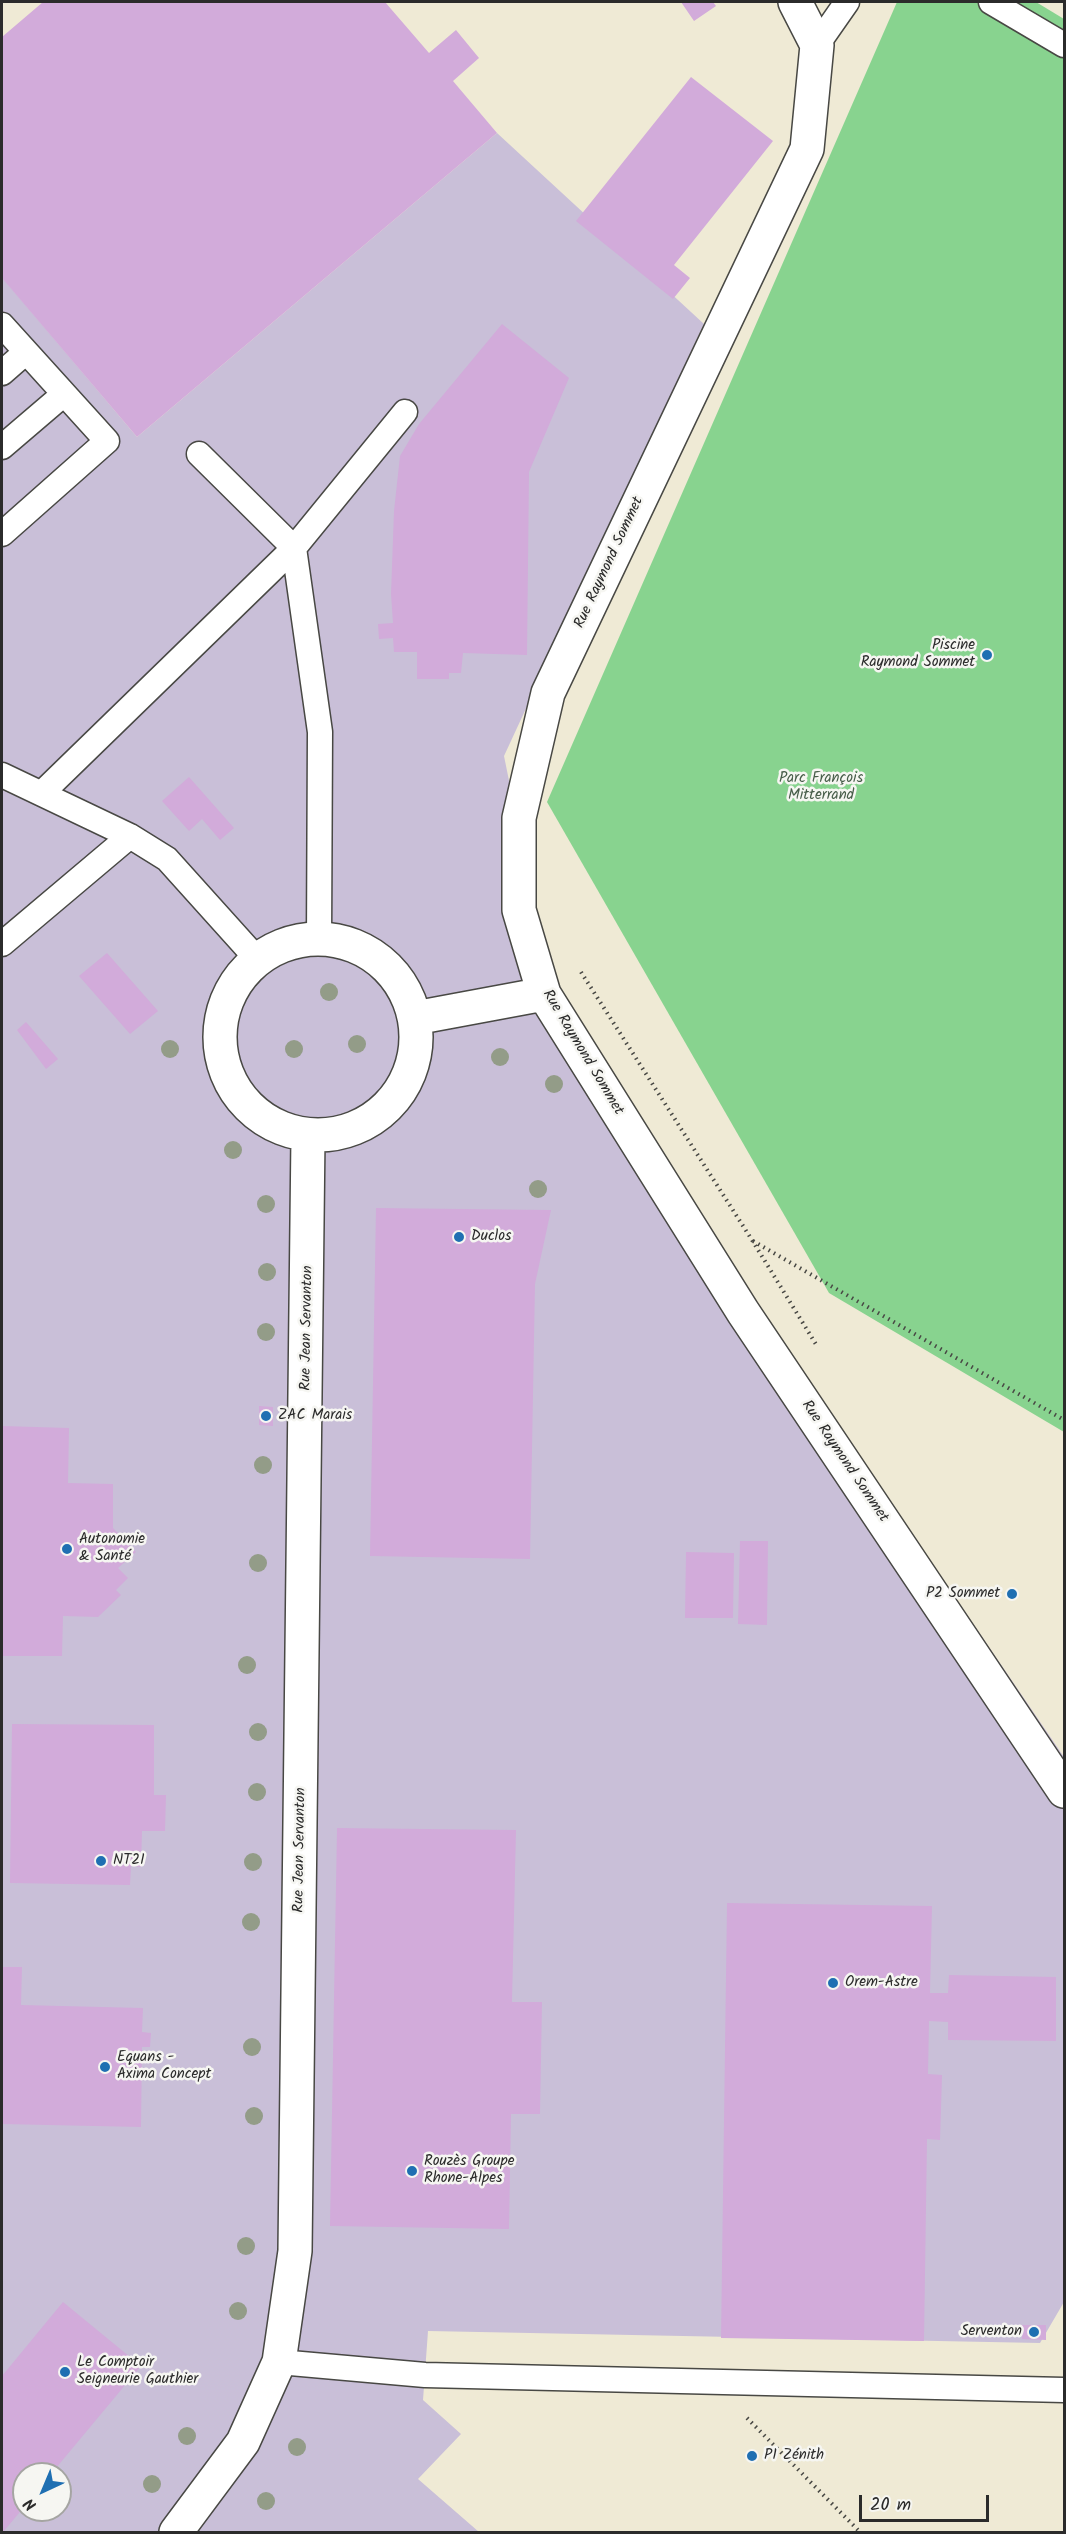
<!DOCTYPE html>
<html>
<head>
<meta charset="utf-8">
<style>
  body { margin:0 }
  #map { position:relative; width:1066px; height:2534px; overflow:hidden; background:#efead5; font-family:Kalam,sans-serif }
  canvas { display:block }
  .frame { position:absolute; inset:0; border:3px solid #2b2b2b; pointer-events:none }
  .north { position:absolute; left:12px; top:2462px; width:60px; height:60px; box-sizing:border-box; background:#f6f6f2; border:2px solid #a5a5a2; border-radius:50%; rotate:224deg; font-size:16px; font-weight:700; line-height:24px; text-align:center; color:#2b2b2b }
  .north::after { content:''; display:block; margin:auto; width:21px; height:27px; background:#1f6fb2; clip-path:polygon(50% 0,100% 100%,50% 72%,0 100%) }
  .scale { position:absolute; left:859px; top:2495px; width:130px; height:27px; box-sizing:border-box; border:3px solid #2b2b2b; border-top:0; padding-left:8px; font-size:18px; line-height:21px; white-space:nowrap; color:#2b2b2b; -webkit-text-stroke:4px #f6f6f2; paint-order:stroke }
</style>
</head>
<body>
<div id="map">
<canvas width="1066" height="2534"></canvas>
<div class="frame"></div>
<div class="north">N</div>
<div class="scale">20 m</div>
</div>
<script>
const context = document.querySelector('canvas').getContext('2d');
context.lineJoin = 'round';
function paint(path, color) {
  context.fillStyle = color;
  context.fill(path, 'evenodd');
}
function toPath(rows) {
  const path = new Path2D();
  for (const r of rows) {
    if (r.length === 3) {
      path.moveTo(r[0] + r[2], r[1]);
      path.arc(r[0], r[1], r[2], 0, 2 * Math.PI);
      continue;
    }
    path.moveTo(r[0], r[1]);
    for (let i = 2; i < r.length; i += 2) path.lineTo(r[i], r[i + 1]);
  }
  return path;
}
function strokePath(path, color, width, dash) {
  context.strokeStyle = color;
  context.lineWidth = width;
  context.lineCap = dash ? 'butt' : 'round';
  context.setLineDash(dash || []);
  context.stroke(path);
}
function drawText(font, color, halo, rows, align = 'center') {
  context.font = font + ' Kalam,sans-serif';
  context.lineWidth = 5;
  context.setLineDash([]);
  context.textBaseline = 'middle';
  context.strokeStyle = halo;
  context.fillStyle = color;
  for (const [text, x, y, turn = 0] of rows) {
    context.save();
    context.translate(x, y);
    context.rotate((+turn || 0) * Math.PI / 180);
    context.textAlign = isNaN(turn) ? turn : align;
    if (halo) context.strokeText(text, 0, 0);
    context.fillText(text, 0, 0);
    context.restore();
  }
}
const industrial = toPath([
  [497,133,704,324,504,756,556,1012,1064,1757,1064,2302,1040,2343,428,2331,423,2400,461,2434,418,2479,479,2532,2,2532,2,277,137,437],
  [24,2474,60,2474,60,2510,24,2510]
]);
const green = toPath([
  [897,2,1036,2,1064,19,1064,1432,829,1293,547,802]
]);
const building = toPath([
  [43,2,385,2,429,53,456,30,479,58,453,81,497,133,137,437,2,278,2,37],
  [681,2,713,2,716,6,694,21],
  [691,77,773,141,674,265,690,278,673,299,576,221],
  [502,324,569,378,529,472,527,655,463,653,461,673,449,673,449,679,417,679,417,652,394,652,393,638,379,639,378,624,393,623,391,594,394,511,400,456,419,424],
  [189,777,234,828,220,840,202,819,189,831,162,801],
  [107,953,158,1011,130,1034,79,976],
  [26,1022,58,1059,46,1069,17,1030],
  [376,1208,551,1210,535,1284,530,1559,370,1556],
  [259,1406,273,1407,273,1426,259,1425],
  [2,1426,69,1428,68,1483,113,1484,113,1528,136,1552,118,1568,128,1578,116,1590,121,1595,98,1617,63,1616,62,1656,2,1656],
  [740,1541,768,1541,767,1625,738,1624],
  [686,1552,734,1553,733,1618,685,1618],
  [12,1724,154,1725,154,1795,166,1795,165,1831,142,1831,141,1867,131,1866,130,1885,10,1883],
  [337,1828,516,1830,512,2002,542,2002,540,2114,511,2114,509,2229,330,2226],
  [727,1903,932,1906,930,1993,948,1993,949,1975,1056,1977,1056,2041,948,2040,948,2022,929,2021,928,2074,942,2075,940,2140,927,2139,924,2341,721,2338],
  [2,1967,22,1967,21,2005,143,2008,142,2032,151,2033,150,2047,142,2047,141,2127,2,2124],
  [63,2302,141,2366,51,2474,24,2474,24,2507,4,2531,7,2532,2,2532,2,2376],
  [1022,2325,1046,2325,1046,2340,1022,2339]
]);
const path = toPath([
  [581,972,752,1240,817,1346],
  [753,1241,1064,1420],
  [747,2418,860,2532]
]);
const lane = toPath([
  [991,2,1064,45],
  [817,45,847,2],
  [2,325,107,441,2,534],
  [2,373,26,352],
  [2,447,64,394],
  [199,454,294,548,320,732,319,939],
  [2,775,130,836,167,859,257,959],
  [42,793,294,548,405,412],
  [2,944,130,836],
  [279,2362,425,2375,1064,2390]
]);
const street = toPath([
  [795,2,817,45,807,149,548,693,519,818,519,910,544,994,743,1312,1064,1791],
  [318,1037,98],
  [415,1018,544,994],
  [176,2532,243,2442,279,2362,295,2251,308,1136]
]);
const trees = [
  [329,992],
  [357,1044],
  [170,1049],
  [294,1049],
  [500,1057],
  [554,1084],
  [233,1150],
  [538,1189],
  [266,1204],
  [267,1272],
  [266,1332],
  [263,1465],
  [258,1563],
  [247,1665],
  [258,1732],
  [257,1792],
  [253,1862],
  [251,1922],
  [252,2047],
  [254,2116],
  [246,2246],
  [238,2311],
  [187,2436],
  [297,2447],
  [152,2484],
  [266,2501]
];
const markers = [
  [987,655,6,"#1f6fb2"],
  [459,1237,6,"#1f6fb2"],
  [266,1416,6,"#1f6fb2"],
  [67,1549,6,"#1f6fb2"],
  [1012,1594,6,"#1f6fb2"],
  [101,1861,6,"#1f6fb2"],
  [833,1983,6,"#1f6fb2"],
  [105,2067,6,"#1f6fb2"],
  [412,2171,6,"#1f6fb2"],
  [1034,2332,6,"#1f6fb2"],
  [65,2372,6,"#1f6fb2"],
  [752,2456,6,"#1f6fb2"]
];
const streetNames = [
  ["Rue Raymond Sommet",610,563,-65],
  ["Rue Raymond Sommet",582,1053,59],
  ["Rue Jean Servanton",308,1328,-89],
  ["Rue Raymond Sommet",844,1462,56],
  ["Rue Jean Servanton",301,1850,-89]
];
const poiNames = [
  ["Piscine",975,646,"right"],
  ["Raymond Sommet",975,663,"right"],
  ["Duclos",471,1237],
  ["ZAC Marais",278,1416],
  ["Autonomie",79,1540],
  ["& Santé",79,1557],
  ["P2 Sommet",1000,1594,"right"],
  ["NT2I",113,1861],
  ["Orem-Astre",845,1983],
  ["Equans -",117,2058],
  ["Axima Concept",117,2075],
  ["Rouzès Groupe",424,2162],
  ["Rhone-Alpes",424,2179],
  ["Serventon",1022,2332,"right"],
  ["Le Comptoir",77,2363],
  ["Seigneurie Gauthier",77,2380],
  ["P1 Zénith",764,2456]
];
const parkNames = [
  ["Parc François",821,779],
  ["Mitterrand",821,796]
];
paint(industrial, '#c9bfd8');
paint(green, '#88d38f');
paint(building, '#d2abda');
strokePath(lane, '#484844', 27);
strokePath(street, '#484844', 36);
strokePath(path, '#484844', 4, [1.5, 4.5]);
strokePath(lane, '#fff', 24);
strokePath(street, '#fff', 33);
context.fillStyle = '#939c88';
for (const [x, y] of trees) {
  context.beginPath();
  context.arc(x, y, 9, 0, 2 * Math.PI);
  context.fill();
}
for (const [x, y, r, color] of markers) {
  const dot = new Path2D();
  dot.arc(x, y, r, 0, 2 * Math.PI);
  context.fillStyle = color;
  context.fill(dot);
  strokePath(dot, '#f6f6f2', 2);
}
drawText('15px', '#2b2b2b', '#f6f6f2', streetNames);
drawText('15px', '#2b2b2b', '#f6f6f2', poiNames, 'left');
drawText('15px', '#475d49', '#f6f6f2', parkNames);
</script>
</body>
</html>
